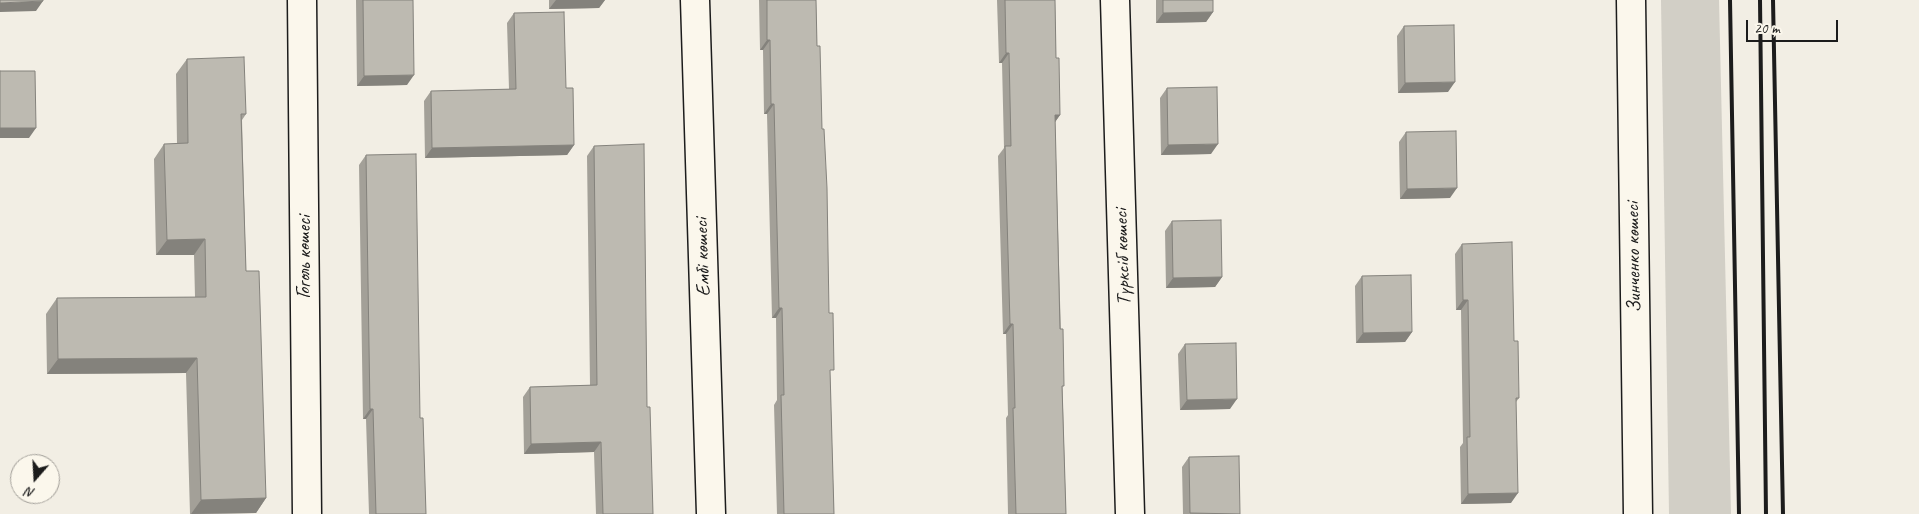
<!DOCTYPE html>
<html>
<head>
<meta charset="utf-8">
<style>
  body { margin:0 }
  #map { position:relative; width:1919px; height:514px; overflow:hidden; background:#f2eee4; font-family:Caveat,sans-serif }
  canvas { display:block }
  .north { position:absolute; left:10px; top:454px; width:50px; height:50px; box-sizing:border-box; background:#fbf7ec; border:1px solid #a29f99; border-radius:50%; rotate:199deg; font-size:14px; font-weight:700; line-height:20px; text-align:center; color:#1c1c1c }
  .north::after { content:''; display:block; margin:auto; width:18px; height:22px; background:#1c1c1c; clip-path:polygon(50% 0,100% 100%,50% 72%,0 100%) }
  .scale { position:absolute; left:1746px; top:20px; width:92px; height:22px; box-sizing:border-box; border:2px solid #1c1c1c; border-top:0; padding-left:6px; font-size:15px; line-height:18px; white-space:nowrap; color:#1c1c1c; -webkit-text-stroke:4px #fbf7ec; paint-order:stroke }
</style>
</head>
<body>
<div id="map">
<canvas width="1919" height="514"></canvas>
<div class="north">N</div>
<div class="scale">20 m</div>
</div>
<script>
const context = document.querySelector('canvas').getContext('2d');
context.lineJoin = 'round';
function paint(path, color) {
  context.fillStyle = color;
  context.fill(path, 'evenodd');
}
function toPath(rows) {
  const path = new Path2D();
  for (const r of rows) {
    path.moveTo(r[0], r[1]);
    for (let i = 2; i < r.length; i += 2) path.lineTo(r[i], r[i + 1]);
  }
  return path;
}
function strokePath(path, color, width, dash) {
  context.strokeStyle = color;
  context.lineWidth = width;
  context.lineCap = dash ? 'butt' : 'round';
  context.setLineDash(dash || []);
  context.stroke(path);
}
function drawText(font, color, halo, rows, align = 'center') {
  context.font = font + ' Caveat,sans-serif';
  context.lineWidth = 4;
  context.setLineDash([]);
  context.textBaseline = 'middle';
  context.strokeStyle = halo;
  context.fillStyle = color;
  for (const [text, x, y, turn = 0] of rows) {
    context.save();
    context.translate(x, y);
    context.rotate((+turn || 0) * Math.PI / 180);
    context.textAlign = isNaN(turn) ? turn : align;
    if (halo) context.strokeText(text, 0, 0);
    context.fillText(text, 0, 0);
    context.restore();
  }
}
const green = toPath([
  [1661,0,1719,0,1731,514,1669,514]
]);
const minor = toPath([
  [302,0,307,514],
  [695,0,711,514],
  [1115,0,1130,514]
]);
const major = toPath([
  [1631,0,1638,514]
]);
const rail = toPath([
  [1730,0,1739,514],
  [1760,0,1766,514],
  [1773,0,1783,514]
]);
const wall = toPath([
  [356,0,413,0,407,85,357,86],
  [549,0,605,0,599,8,549,9],
  [759,0,816,0,817,46,822,129,830,374,834,514,777,514,774,405,777,400,776,318,772,318,767,114,764,114,763,50,760,50],
  [997,0,1055,0,1056,58,1060,115,1055,122,1066,514,1008,514,1006,418,1008,415,1006,334,1003,334,998,156,1004,148,1002,63,999,63],
  [1156,0,1213,0,1213,12,1206,22,1156,23],
  [514,13,566,88,574,145,567,155,425,158,424,101,431,91,509,89,507,23],
  [1404,26,1448,92,1398,93,1397,36],
  [187,59,246,114,242,120,246,271,266,498,256,513,190,514,186,373,47,374,46,314,57,298,195,297,194,255,156,255,154,159,164,144,177,144,176,74],
  [1167,88,1211,154,1161,155,1160,98],
  [1406,132,1450,198,1400,199,1399,142],
  [594,146,647,407,653,514,596,514,594,452,524,454,523,397,530,387,590,385,587,156],
  [366,155,420,418,426,514,369,514,366,419,363,419,359,165],
  [1172,221,1222,277,1215,287,1166,288,1165,231],
  [1462,244,1514,341,1519,398,1516,402,1511,503,1461,504,1460,447,1463,443,1461,310,1456,310,1455,254],
  [1362,276,1412,332,1405,342,1356,343,1355,286],
  [1185,344,1230,409,1180,410,1178,354],
  [1189,457,1240,514,1183,514,1182,467]
]);
const shadedWall = toPath([
  [556,0,605,0,599,8,549,9],
  [43,1,36,11,0,12,0,3],
  [1213,12,1206,22,1156,23,1163,13],
  [767,40,770,40,763,50,760,50],
  [1006,53,1009,53,1002,63,999,63],
  [414,75,407,85,357,86,364,76],
  [1455,82,1448,92,1398,93,1405,83],
  [771,104,774,104,767,114,764,114],
  [1055,115,1060,115,1053,125],
  [0,128,36,128,29,138,0,138],
  [1218,144,1211,154,1161,155,1168,145],
  [574,145,567,155,425,158,432,148],
  [1457,188,1450,198,1400,199,1407,189],
  [205,239,194,255,156,255,167,240],
  [1222,277,1215,287,1166,288,1173,278],
  [1463,300,1468,300,1461,310,1456,310],
  [779,308,782,308,776,318,772,318],
  [1010,324,1013,324,1006,334,1003,334],
  [1412,332,1405,342,1356,343,1363,333],
  [197,358,186,373,47,374,58,359],
  [1237,399,1230,409,1180,410,1187,400],
  [370,409,373,409,366,419,363,419],
  [601,442,594,452,524,454,531,444],
  [1518,493,1511,503,1461,504,1468,494],
  [266,498,256,513,191,514,201,500]
]);
const building = toPath([
  [0,0,43,0,43,1,0,3,0,0],
  [363,0,413,0,414,75,364,76,363,0],
  [767,0,816,0,817,46,820,46,822,129,824,129,827,188,829,313,833,313,834,370,830,370,834,514,784,514,781,395,784,395,782,308,779,308,774,104,771,104,770,40,767,40,767,0],
  [1005,0,1055,0,1056,58,1059,58,1060,115,1055,115,1060,329,1063,329,1064,386,1062,386,1066,514,1016,514,1013,408,1015,408,1013,324,1010,324,1005,146,1011,146,1009,53,1006,53,1005,0],
  [1163,0,1213,0,1213,12,1163,13,1163,0],
  [564,12,566,88,573,88,574,145,432,148,431,91,516,89,514,13,564,12],
  [1454,25,1455,82,1405,83,1404,26,1454,25],
  [244,57,246,114,241,114,246,271,259,271,266,498,201,500,197,358,58,359,57,298,206,297,205,239,167,240,164,144,188,143,187,59,244,57],
  [0,71,35,71,36,128,0,128,0,71],
  [1217,87,1218,144,1168,145,1167,88,1217,87],
  [1456,131,1457,188,1407,189,1406,132,1456,131],
  [644,144,647,407,650,407,653,514,603,514,601,442,531,444,530,387,597,385,594,146,644,144],
  [416,154,420,418,423,418,426,514,376,514,373,409,370,409,366,155,416,154],
  [1221,220,1222,277,1173,278,1172,221,1221,220],
  [1512,242,1514,341,1518,341,1519,398,1516,398,1518,493,1468,494,1467,437,1470,437,1468,300,1463,300,1462,244,1512,242],
  [1411,275,1412,332,1363,333,1362,276,1411,275],
  [1236,343,1237,399,1187,400,1185,344,1236,343],
  [1239,456,1240,514,1190,513,1189,457,1239,456]
]);
const streetNames = [
  ["Гоголь көшесі",305,257,-90],
  ["Ембі көшесі",703,257,-92],
  ["Түрксіб көшесі",1123,257,-92],
  ["Зинченко көшесі",1634,257,-91]
];
paint(green, '#d2cfc6');
strokePath(minor, '#1c1c1c', 31);
strokePath(major, '#1c1c1c', 31);
strokePath(minor, '#fbf7ec', 28);
strokePath(major, '#fbf7ec', 28);
strokePath(rail, '#1c1c1c', 4);
paint(wall, '#a3a098');
paint(shadedWall, '#84827c');
paint(building, '#bdbab1');
strokePath(building, '#84827c', 1);
drawText('20px', '#1c1c1c', '#fbf7ec', streetNames);
</script>
</body>
</html>
